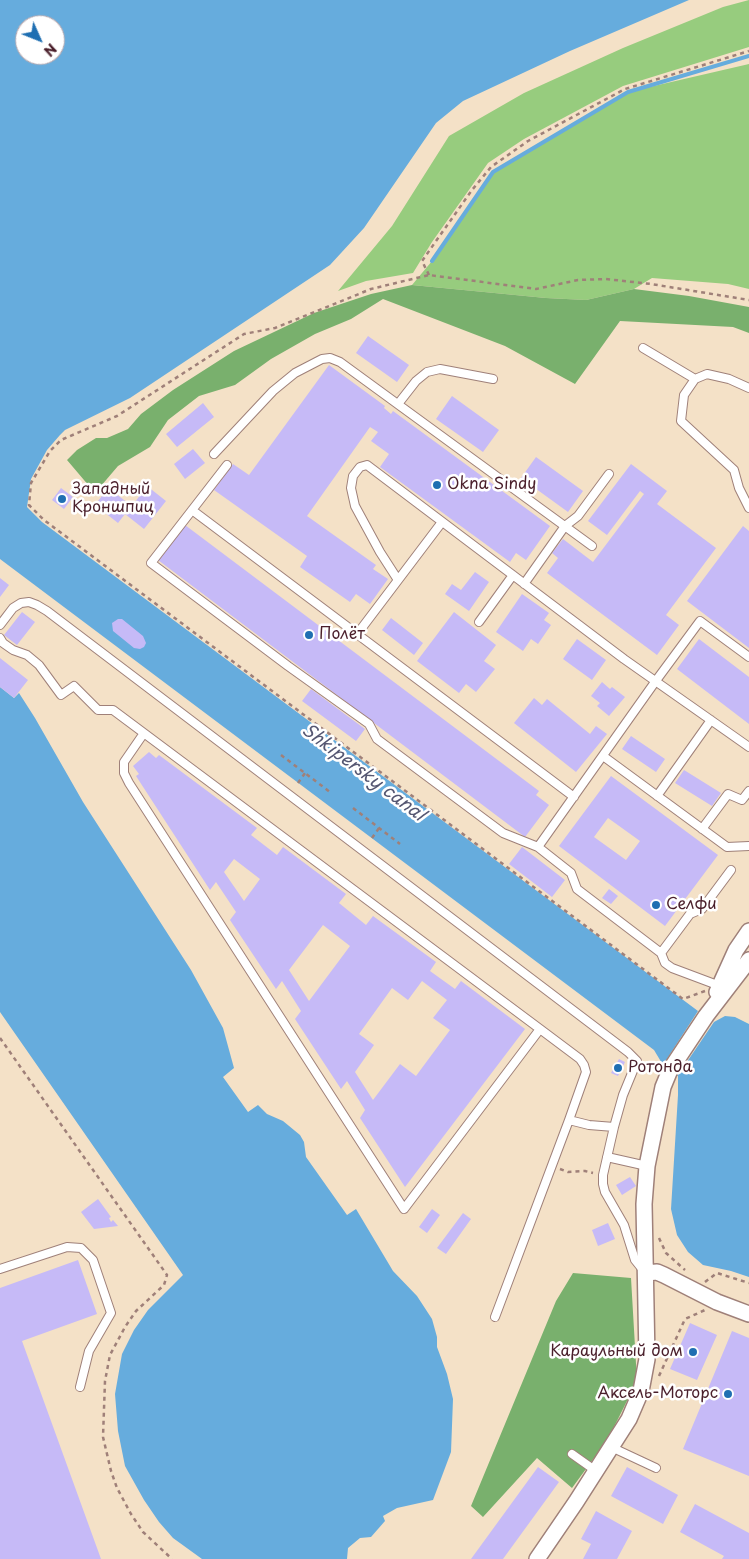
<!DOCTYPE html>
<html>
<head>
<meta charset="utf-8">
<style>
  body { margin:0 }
  #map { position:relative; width:749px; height:1559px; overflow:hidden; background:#f4e1c7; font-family:"Playpen Sans",sans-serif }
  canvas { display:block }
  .north { position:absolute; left:15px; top:15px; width:50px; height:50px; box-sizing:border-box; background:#fff; border:1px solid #b7a5aa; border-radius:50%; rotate:134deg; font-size:14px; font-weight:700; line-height:20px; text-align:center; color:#4a1f2b }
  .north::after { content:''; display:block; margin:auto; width:18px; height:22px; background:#1f6fb2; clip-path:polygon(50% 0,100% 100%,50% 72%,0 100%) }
</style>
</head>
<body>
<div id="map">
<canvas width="749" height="1559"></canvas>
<div class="north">N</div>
</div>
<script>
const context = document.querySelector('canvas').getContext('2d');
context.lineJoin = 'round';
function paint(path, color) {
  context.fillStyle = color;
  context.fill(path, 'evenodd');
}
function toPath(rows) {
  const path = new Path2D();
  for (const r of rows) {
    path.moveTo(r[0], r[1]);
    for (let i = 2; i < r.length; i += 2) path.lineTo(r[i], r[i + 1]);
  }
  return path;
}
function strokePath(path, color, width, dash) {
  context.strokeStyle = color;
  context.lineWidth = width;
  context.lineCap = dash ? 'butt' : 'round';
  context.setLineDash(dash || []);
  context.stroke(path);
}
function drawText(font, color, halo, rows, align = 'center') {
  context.font = font + ' "Playpen Sans",sans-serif';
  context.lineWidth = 5;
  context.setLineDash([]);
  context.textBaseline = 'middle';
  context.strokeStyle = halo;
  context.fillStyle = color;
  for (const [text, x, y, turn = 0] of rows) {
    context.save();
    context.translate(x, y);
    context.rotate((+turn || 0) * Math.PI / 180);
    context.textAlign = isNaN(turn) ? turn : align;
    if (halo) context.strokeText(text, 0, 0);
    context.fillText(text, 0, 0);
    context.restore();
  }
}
const green = toPath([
  [749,0,749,47,623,86,524,139,488,163,432,242,413,273,366,281,338,291,392,226,449,136,524,93,623,48,723,7],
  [749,64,749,289,728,284,652,278,634,289,586,300,546,298,412,285,432,261,493,172,628,92]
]);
const forest = toPath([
  [412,285,546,298,586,300,634,289,689,296,749,307,749,333,733,327,620,321,575,384,505,346,383,299,351,319,315,334,271,359,235,385,199,396,168,420,150,447,118,466,95,493,67,460,77,450,96,438,107,438,128,429,141,414,173,390,234,351,314,313,371,294],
  [573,1273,631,1278,637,1381,608,1439,572,1488,537,1458,483,1517,471,1506,556,1301]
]);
const water = toPath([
  [0,0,689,0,570,51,463,101,436,123,364,228,330,265,130,398,65,430,60,435,47,450,31,479,27,507,42,522,698,1011,714,1022,725,1016,735,1017,749,1024,749,1277,731,1271,703,1265,688,1252,677,1235,671,1209,678,1095,678,1076,663,1065,654,1050,0,559],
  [25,25,55,25,55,55,25,55],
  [0,687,14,698,19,693,35,718,83,802,191,970,223,1028,234,1068,223,1077,248,1112,258,1105,267,1114,283,1121,300,1135,304,1142,306,1157,347,1215,356,1209,393,1271,417,1296,432,1319,437,1337,437,1347,447,1374,453,1399,451,1452,433,1500,397,1508,383,1516,385,1521,371,1537,360,1538,348,1548,347,1559,202,1559,173,1538,159,1522,144,1500,125,1466,118,1431,115,1394,122,1354,134,1330,148,1310,183,1275,0,1012]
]);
const pier = toPath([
  [698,1011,714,1022,678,1075,663,1065]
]);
const stream = toPath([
  [432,261,493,172,628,92,749,56]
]);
const building = toPath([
  [368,336,409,365,397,382,356,353],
  [329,365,385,406,384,408,391,414,393,411,550,526,526,560,516,553,510,562,380,467,389,454,371,441,378,432,370,427,307,516,376,565,373,569,388,579,370,604,356,594,350,602,300,567,307,556,214,490,233,464,249,475],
  [452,396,499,430,483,452,436,419],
  [203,403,214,417,177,447,166,434],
  [193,449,205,463,185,479,174,464],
  [536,457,583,491,568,512,521,478],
  [631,464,667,491,657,504,716,548,666,615,679,625,657,655,547,573,558,558,552,553,563,539,593,562,644,494,640,491,607,535,588,521],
  [147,486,166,501,144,529,125,514,118,523,95,505,108,488,132,506],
  [61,488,73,497,64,509,52,500],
  [185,525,539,791,536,795,549,805,525,837,158,560],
  [743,526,749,531,749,648,687,601],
  [475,572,489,582,469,611,445,594,452,584,461,590],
  [0,578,9,585,0,597],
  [522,594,549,613,544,620,551,625,538,644,531,639,523,651,496,632],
  [22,612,35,622,17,645,4,635],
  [454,612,496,645,484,661,495,669,476,692,466,684,459,693,417,661],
  [391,618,423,643,414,655,382,630],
  [118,619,122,619,143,636,146,643,144,647,140,649,134,648,113,631,112,623],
  [577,639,606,660,592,680,563,659],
  [699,639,749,677,749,724,677,669],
  [0,658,28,680,14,698,0,687],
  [602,682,610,689,612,687,625,697,609,716,597,706,600,703,591,696],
  [311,689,365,729,356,741,302,701],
  [534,698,542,705,547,699,590,734,596,726,607,734,576,772,514,723],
  [631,736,665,759,656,772,622,749],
  [149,752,156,758,159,755,257,828,251,835,277,855,283,847,346,894,339,903,366,925,373,916,436,962,430,971,455,989,461,981,525,1029,405,1187,360,1118,365,1110,347,1081,341,1089,295,1019,301,1011,282,981,276,989,230,920,236,912,216,882,210,890,136,776,139,774,133,766],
  [234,859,260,879,244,901,224,872],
  [323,925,350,946,309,1001,289,970],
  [422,981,447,1000,433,1018,450,1030,416,1076,400,1064,373,1100,355,1072,374,1045,359,1034,392,988,408,1000],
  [684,770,721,793,712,806,675,783],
  [611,776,718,855,665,926,559,846],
  [608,818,640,841,626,860,594,837],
  [522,847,565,880,552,897,509,864],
  [609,889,618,896,611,904,602,898],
  [619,1059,625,1062,618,1076,611,1073],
  [630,1177,636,1186,622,1195,616,1185],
  [98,1199,111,1217,109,1218,111,1222,113,1220,118,1226,94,1229,81,1212],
  [432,1209,440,1215,427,1233,419,1227],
  [463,1213,471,1219,446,1254,437,1248],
  [608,1223,615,1239,598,1246,592,1230],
  [78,1260,97,1314,22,1341,101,1559,0,1559,0,1288],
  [690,1323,717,1335,697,1380,670,1369],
  [732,1331,749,1338,749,1476,683,1449],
  [538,1467,559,1482,503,1559,471,1559],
  [627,1467,678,1495,663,1524,611,1496],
  [695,1504,749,1533,749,1559,722,1559,724,1556,680,1532],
  [596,1511,632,1531,617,1559,583,1559,591,1544,581,1539]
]);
const path = toPath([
  [429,275,422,261,472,190,491,167,528,141,625,89,749,51],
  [281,755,330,792],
  [298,783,305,773],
  [353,808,400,844],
  [372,838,379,828],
  [705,991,683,999,44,520,29,505,31,483,50,451,61,440,117,416,244,334,275,328,371,289,429,275,536,289,578,280,606,279,651,284,749,300],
  [0,1038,167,1275,164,1285,136,1311,125,1327,110,1355,105,1381,103,1437,111,1471,117,1488,131,1514,143,1532,172,1559],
  [560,1169,568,1172,585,1171,593,1173],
  [659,1238,666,1253,685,1270],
  [705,1282,717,1273,749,1283],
  [659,1376,685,1319,705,1310]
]);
const lane = toPath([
  [643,348,695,379],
  [749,388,729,379,707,374,695,379,684,395,681,421,734,470,739,488,749,508],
  [398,404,416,381,427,372,440,369,493,379],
  [214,454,273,391,295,373,322,359,330,358,340,362,592,546],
  [227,465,151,563,288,666,369,724,377,739,503,833,538,847,571,873,577,889,661,953,665,963,672,968,720,986],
  [192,510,574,797],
  [398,580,380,552,355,506,351,488,353,476,360,467,367,465,624,659,749,747],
  [524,584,565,526,578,516,609,474],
  [479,622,513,575],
  [0,625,13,608,21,603,29,602,37,605,47,611,628,1052,637,1061,623,1095,614,1127,603,1175,603,1184,605,1192,624,1225,635,1260,643,1270],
  [358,633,442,522],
  [0,638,3,643,13,650,27,655,39,665,61,695,74,686,98,710,113,710,540,1029],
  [144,733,124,762,124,773,129,783,404,1209,540,1029,580,1059,584,1065,586,1072,569,1120,495,1317],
  [603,756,727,847,749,846],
  [657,796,711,720],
  [702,829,728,794,742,800,749,791],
  [538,847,655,682,700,621,749,657],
  [661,953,690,914,702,909,731,870],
  [569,1120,589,1125,614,1127],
  [607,1157,647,1166],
  [0,1269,67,1247,81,1248,93,1260,111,1313,89,1351,80,1387],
  [611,1447,656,1468],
  [572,1454,596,1471]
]);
const street = toPath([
  [717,992,736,950,749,931],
  [646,1273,657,1272,664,1275,717,1302,749,1314],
  [537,1559,576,1502,629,1419,641,1391,647,1359,644,1204,647,1166,663,1087,670,1070,706,1016,749,960]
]);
const markers = [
  [437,485,5,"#1f6fb2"],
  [62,499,5,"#1f6fb2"],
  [309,635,5,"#1f6fb2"],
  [656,905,5,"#1f6fb2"],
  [618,1068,5,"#1f6fb2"],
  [693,1352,5,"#1f6fb2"],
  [728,1394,5,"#1f6fb2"]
];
const poiNames = [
  ["Okna Sindy",447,485],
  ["Западный",72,490],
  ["Кроншпиц",72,508],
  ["Полёт",319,635],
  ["Селфи",666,905],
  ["Ротонда",628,1068],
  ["Караульный дом",683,1352,"right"],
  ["Аксель-Моторс",718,1394,"right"]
];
const waterNames = [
  ["Shkipersky canal",363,773,37]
];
paint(green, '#97cc7e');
paint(forest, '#79b06d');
paint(water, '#66acdd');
paint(pier, '#f4e1c7');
strokePath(stream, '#66acdd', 4);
paint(building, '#c6baf7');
strokePath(lane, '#9f8079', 10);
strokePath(street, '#9f8079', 18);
strokePath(path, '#9f8079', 2.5, [4, 4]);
strokePath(lane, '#fff', 8);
strokePath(street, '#fff', 15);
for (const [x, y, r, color] of markers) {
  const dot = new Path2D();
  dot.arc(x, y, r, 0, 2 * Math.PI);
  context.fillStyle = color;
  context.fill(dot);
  strokePath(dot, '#fff', 2);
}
drawText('16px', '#4a1f2b', '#fff', poiNames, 'left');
drawText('italic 18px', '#555772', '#fff', waterNames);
</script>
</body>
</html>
